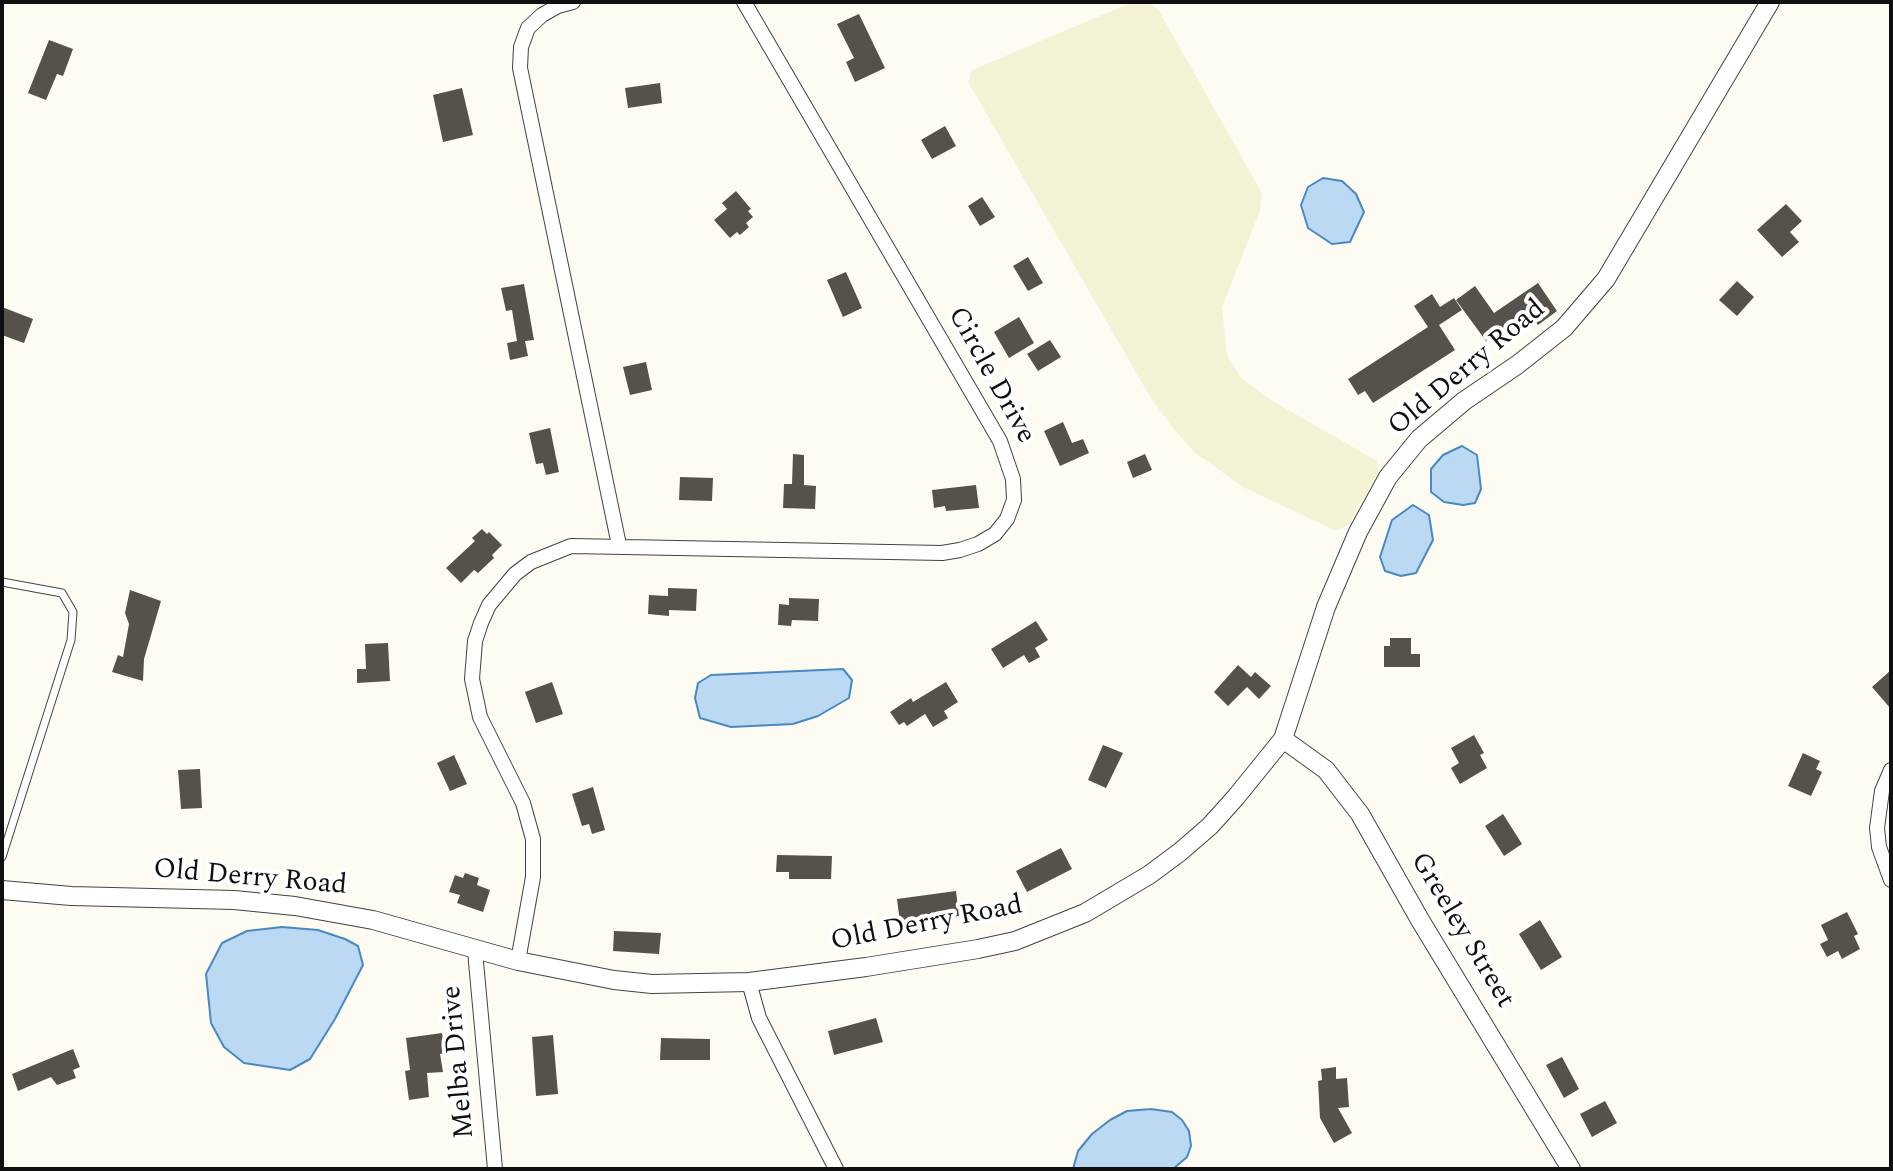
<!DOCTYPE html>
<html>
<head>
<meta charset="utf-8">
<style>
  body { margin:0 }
  #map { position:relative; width:1893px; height:1171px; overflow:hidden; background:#fefcf2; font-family:Spectral,serif }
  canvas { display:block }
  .frame { position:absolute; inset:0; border:4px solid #0f0f0f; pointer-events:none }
</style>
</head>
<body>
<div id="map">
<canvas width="1893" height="1171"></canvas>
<div class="frame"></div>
</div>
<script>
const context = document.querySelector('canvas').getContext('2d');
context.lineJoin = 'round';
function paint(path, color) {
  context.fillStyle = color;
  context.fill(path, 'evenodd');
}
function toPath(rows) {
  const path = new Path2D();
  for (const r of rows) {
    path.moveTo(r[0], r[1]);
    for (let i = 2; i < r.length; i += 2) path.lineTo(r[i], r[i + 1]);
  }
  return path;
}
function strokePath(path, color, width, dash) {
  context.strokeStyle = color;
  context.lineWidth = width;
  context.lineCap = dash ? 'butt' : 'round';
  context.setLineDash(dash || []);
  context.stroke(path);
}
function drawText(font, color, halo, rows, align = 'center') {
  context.font = font + ' Spectral,serif';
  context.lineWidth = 8;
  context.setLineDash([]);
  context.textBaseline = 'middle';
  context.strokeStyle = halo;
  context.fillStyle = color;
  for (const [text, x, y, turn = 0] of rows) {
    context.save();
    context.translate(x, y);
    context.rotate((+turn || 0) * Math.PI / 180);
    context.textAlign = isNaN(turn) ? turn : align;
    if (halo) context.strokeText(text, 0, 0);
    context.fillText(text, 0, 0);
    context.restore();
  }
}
const farmland = toPath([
  [1133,2,1149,2,1159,11,1262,193,1260,210,1222,308,1227,355,1241,378,1274,402,1377,461,1379,471,1348,525,1336,531,1243,487,1194,452,1174,429,1152,400,968,82,972,70]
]);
const water = toPath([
  [1323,178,1342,181,1356,194,1364,212,1350,242,1332,244,1308,228,1301,205,1308,187,1323,178],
  [1462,446,1477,455,1481,489,1475,503,1463,505,1444,502,1431,492,1431,469,1443,455,1462,446],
  [1413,505,1429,515,1433,540,1416,573,1401,576,1385,571,1380,557,1392,520,1413,505],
  [843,669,852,680,849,698,818,716,793,724,731,727,700,718,695,698,698,683,711,675,843,669],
  [282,927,318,930,345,939,358,946,363,965,335,1019,310,1059,290,1070,244,1063,224,1047,211,1023,206,974,222,943,247,931,282,927],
  [1151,1109,1172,1112,1182,1120,1189,1131,1191,1146,1187,1157,1173,1169,1073,1169,1078,1151,1092,1134,1110,1120,1127,1111,1151,1109]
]);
const building = toPath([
  [859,14,885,68,855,82,846,62,854,58,837,24],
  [49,40,73,49,63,76,57,74,46,100,28,93],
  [660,83,662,103,628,108,625,88],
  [462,88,473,135,443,142,433,95],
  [945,126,956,146,932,159,921,140],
  [736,191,751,209,748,211,753,217,746,223,749,227,740,235,737,232,730,238,714,220,727,209,722,203],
  [982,197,995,217,980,226,968,206],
  [1786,204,1802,221,1790,232,1799,242,1782,257,1757,230],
  [1028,257,1043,283,1028,291,1013,266],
  [846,272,862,308,843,317,827,280],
  [1737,281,1754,297,1737,316,1719,300],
  [1538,283,1557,311,1538,325,1529,312,1486,341,1456,300,1475,286,1494,313],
  [524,284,534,340,525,341,528,356,510,360,507,343,517,341,512,310,506,311,501,288],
  [1432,294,1440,307,1454,298,1462,310,1439,325,1455,350,1373,403,1365,391,1358,395,1348,379,1428,327,1414,306],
  [2,307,33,319,24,343,2,335],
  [1019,317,1034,343,1009,358,994,332],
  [1050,340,1061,357,1038,371,1027,354],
  [646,362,652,390,630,395,623,367],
  [1063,422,1072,443,1083,439,1089,453,1060,466,1044,431],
  [550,428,559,472,546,475,543,463,536,464,529,433],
  [793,454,804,455,804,485,816,486,815,509,783,508,784,484,792,484],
  [1145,454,1152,470,1133,478,1127,462],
  [680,477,713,478,712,501,679,500],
  [976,485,979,508,946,511,945,506,934,508,932,490],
  [482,529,487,534,489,532,502,545,492,555,494,558,478,573,474,570,461,583,446,568,475,541,472,538],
  [668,588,697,589,696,611,669,610,669,616,648,614,649,595,668,596],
  [130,590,161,601,144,659,143,681,112,672,118,655,123,657,129,624,125,613],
  [789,598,819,599,818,621,792,620,791,626,778,625,779,604,789,605],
  [1036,621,1048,640,1035,648,1040,657,1029,663,1024,655,1003,668,991,649],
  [1390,638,1411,638,1411,654,1420,654,1420,667,1384,667,1384,646,1390,646],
  [388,643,390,681,357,683,357,669,366,669,365,644],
  [1238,665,1251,677,1255,672,1271,686,1259,699,1247,687,1228,706,1214,692],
  [1891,670,1891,709,1872,687],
  [552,682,563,714,536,723,525,692],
  [946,682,958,702,944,711,948,718,933,727,925,714,907,726,904,722,899,725,890,712,911,698,913,702],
  [1474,735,1484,753,1480,755,1487,768,1460,784,1451,768,1459,763,1451,748],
  [1103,745,1123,753,1106,788,1088,780],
  [1803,753,1820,761,1816,769,1822,772,1811,796,1788,786],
  [454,755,467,784,450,791,437,763],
  [200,769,202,808,181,809,178,770],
  [593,787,605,830,592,834,589,824,582,826,572,794],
  [1503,814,1522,844,1504,856,1485,826],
  [1061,848,1072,869,1027,892,1016,871],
  [777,855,832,856,831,879,789,879,789,872,776,872],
  [465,873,479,878,477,885,490,890,483,912,457,903,460,895,449,892,455,875,463,878],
  [956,891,959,916,900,923,897,899],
  [1847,912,1858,934,1854,936,1860,949,1842,959,1838,951,1827,957,1820,944,1828,940,1821,925],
  [1540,920,1562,957,1541,970,1519,934],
  [614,931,661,933,659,954,613,951],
  [876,1018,883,1042,834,1055,828,1031],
  [442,1033,445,1053,440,1054,443,1072,427,1073,429,1097,409,1100,405,1071,410,1070,406,1038],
  [553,1035,558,1094,536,1096,532,1037],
  [661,1038,710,1039,710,1060,660,1060],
  [73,1049,80,1067,73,1070,76,1078,57,1085,51,1077,18,1091,12,1074],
  [1562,1057,1579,1089,1564,1098,1546,1065],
  [1336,1067,1336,1079,1347,1078,1349,1107,1338,1108,1352,1133,1334,1143,1320,1118,1318,1081,1322,1080,1321,1069],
  [1605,1101,1617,1123,1592,1137,1580,1114]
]);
const service = toPath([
  [2,582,62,593,73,612,71,640,2,857]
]);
const minor = toPath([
  [573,2,558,6,542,15,528,28,521,47,520,68,619,545],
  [1891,770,1882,791,1877,828,1879,847,1891,880],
  [475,951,495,1169],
  [518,961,533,877,533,839,523,803,480,717,472,679,475,641,481,623,489,605,515,574,531,562,571,546,942,553,960,550,978,544,995,534,1007,519,1014,500,1013,479,1000,441,744,2],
  [749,982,759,1018,836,1169]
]);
const tertiary = toPath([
  [1283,739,1326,770,1360,814,1420,920,1571,1169],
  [2,890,71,896,234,900,295,906,373,920,518,961,614,980,652,984,749,982,866,967,978,949,1015,941,1085,913,1149,875,1180,852,1210,826,1236,797,1283,739,1326,607,1358,532,1388,477,1419,439,1464,401,1517,365,1564,328,1606,279,1770,2]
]);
const streetNames = [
  ["Old Derry Road",1468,369,-40],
  ["Circle Drive",990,376,61],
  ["Old Derry Road",250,879,5],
  ["Old Derry Road",927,925,-11],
  ["Greeley Street",1461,931,59],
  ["Melba Drive",460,1062,-95]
];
paint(farmland, '#f3f2d4');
paint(water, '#bbd9f2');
strokePath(water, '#4889c3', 2);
paint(building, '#57514c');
strokePath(service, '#424242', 9);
strokePath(minor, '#424242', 16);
strokePath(tertiary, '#424242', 20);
strokePath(service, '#fff', 7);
strokePath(minor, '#fff', 14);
strokePath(tertiary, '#fff', 18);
drawText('28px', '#0f0f0f', '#fff', streetNames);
</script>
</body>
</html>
